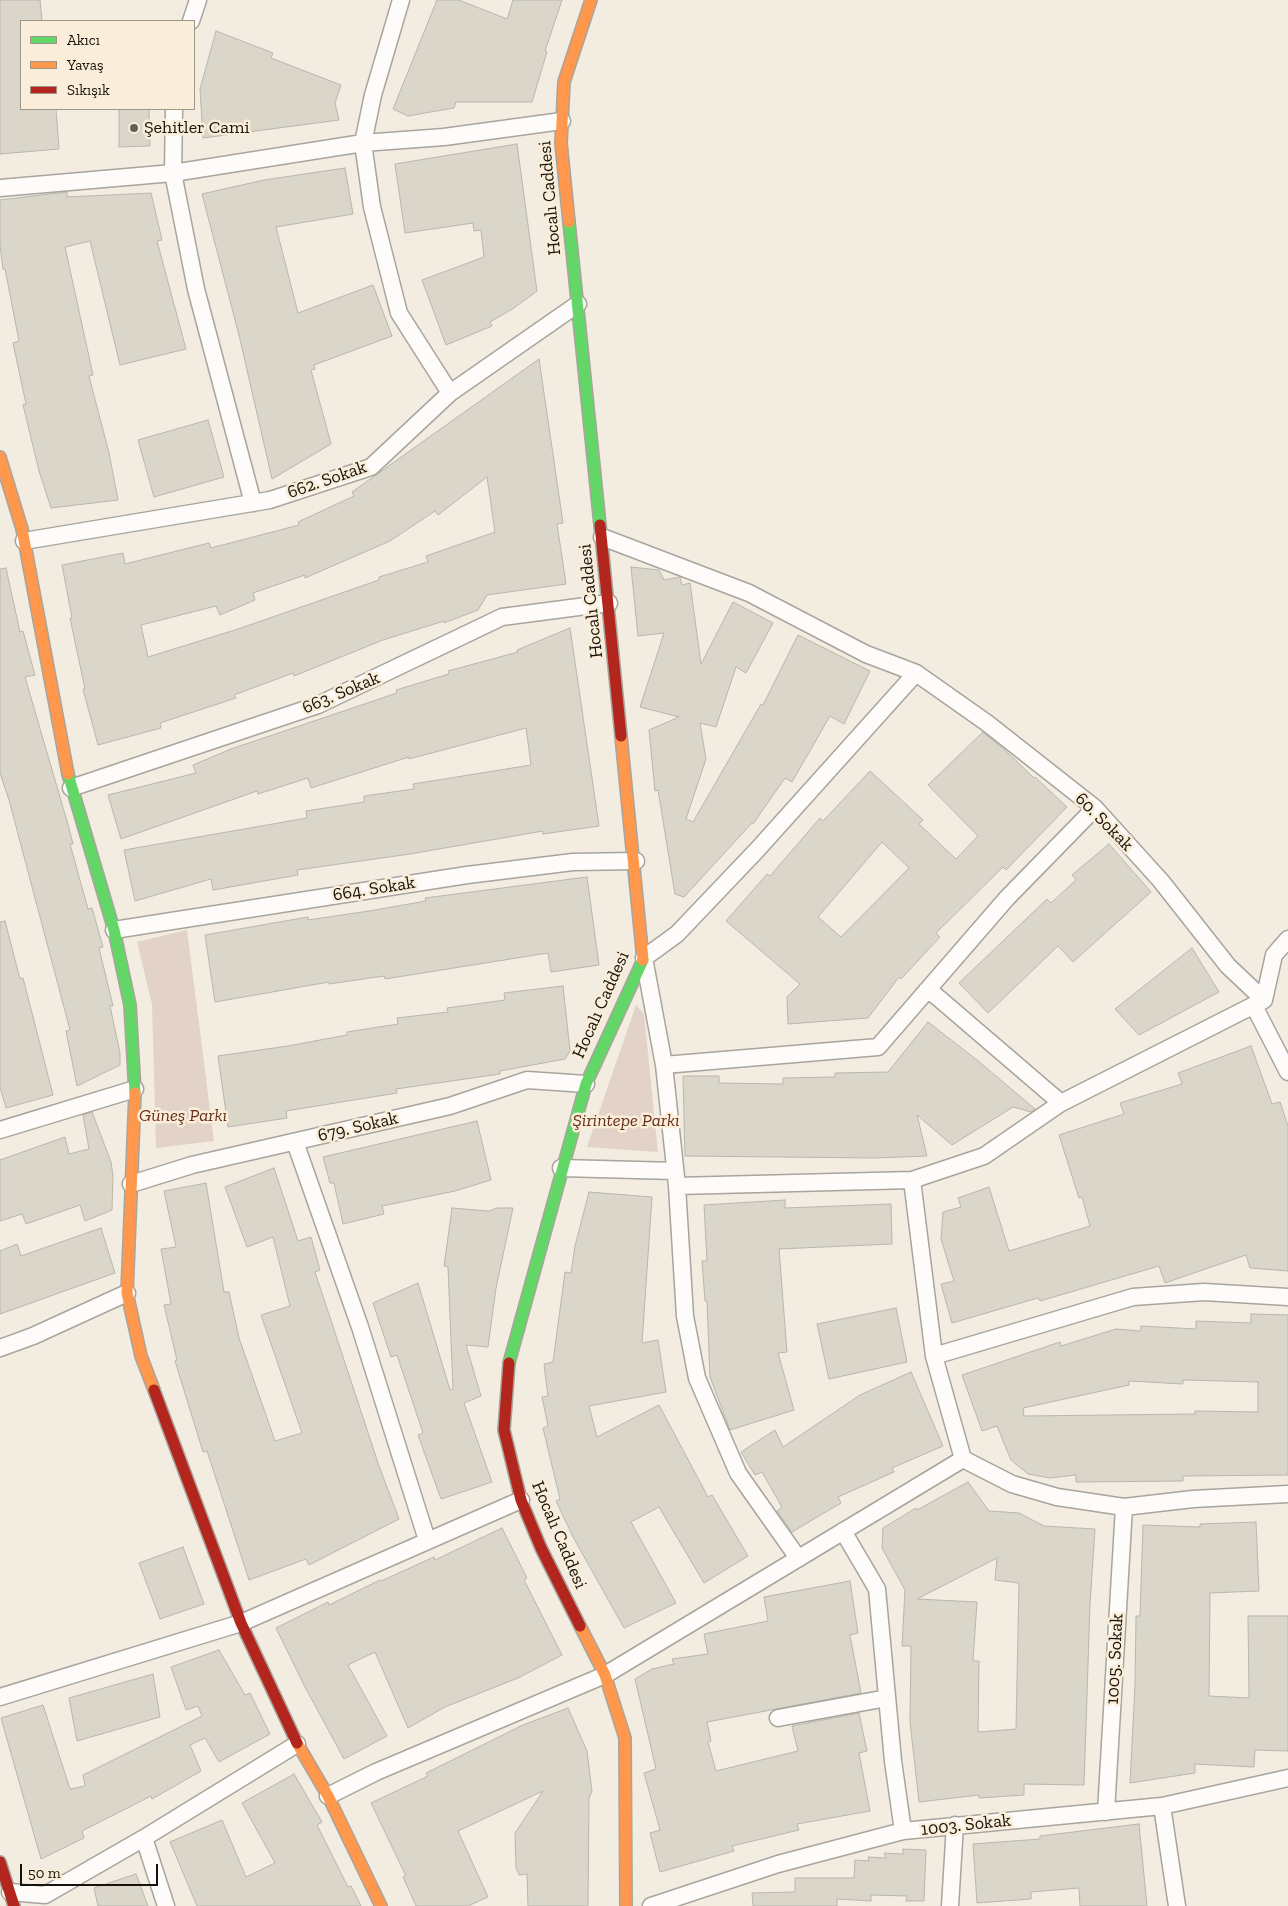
<!DOCTYPE html>
<html>
<head>
<meta charset="utf-8">
<style>
  body { margin:0 }
  #map { position:relative; width:1288px; height:1906px; overflow:hidden; background:#f2ece1; font-family:"Zilla Slab",serif }
  canvas { display:block }
  .legend { position:absolute; left:20px; top:20px; width:175px; height:90px; box-sizing:border-box; background:#faedd9; border:1px solid #9f9687; margin:0; padding:6px 9px; list-style:none; font-size:15px; color:#17130c }
  .legend li { display:flex; align-items:center; gap:10px; height:25px }
  .legend b { width:25px; border:1px solid #9f9687 }
  .scale { position:absolute; left:20px; top:1864px; width:138px; height:22px; box-sizing:border-box; border:2px solid #17130c; border-top:0; padding-left:6px; font-size:15px; line-height:18px; white-space:nowrap; color:#17130c; -webkit-text-stroke:4px #faedd9; paint-order:stroke }
</style>
</head>
<body>
<div id="map">
<canvas width="1288" height="1906"></canvas>
<ul class="legend">
<li><b style="height:6px;background:#63d668"></b>Akıcı</li>
<li><b style="height:6px;background:#ff974d"></b>Yavaş</li>
<li><b style="height:6px;background:#b3261e"></b>Sıkışık</li>
</ul>
<div class="scale">50 m</div>
</div>
<script>
const context = document.querySelector('canvas').getContext('2d');
context.lineJoin = 'round';
function paint(path, color) {
  context.fillStyle = color;
  context.fill(path, 'evenodd');
}
function toPath(rows) {
  const path = new Path2D();
  for (const r of rows) {
    path.moveTo(r[0], r[1]);
    for (let i = 2; i < r.length; i += 2) path.lineTo(r[i], r[i + 1]);
  }
  return path;
}
function strokePath(path, color, width, dash) {
  context.strokeStyle = color;
  context.lineWidth = width;
  context.lineCap = dash ? 'butt' : 'round';
  context.setLineDash(dash || []);
  context.stroke(path);
}
function drawText(font, color, halo, rows, align = 'center') {
  context.font = font + ' "Zilla Slab",serif';
  context.lineWidth = 5;
  context.setLineDash([]);
  context.textBaseline = 'middle';
  context.strokeStyle = halo;
  context.fillStyle = color;
  for (const [text, x, y, turn = 0] of rows) {
    context.save();
    context.translate(x, y);
    context.rotate((+turn || 0) * Math.PI / 180);
    context.textAlign = isNaN(turn) ? turn : align;
    if (halo) context.strokeText(text, 0, 0);
    context.fillText(text, 0, 0);
    context.restore();
  }
}
const green = toPath([
  [187,930,214,1141,156,1148,152,1004,137,942],
  [636,1005,644,1014,658,1152,587,1147]
]);
const building = toPath([
  [0,0,40,0,42,21,21,21,21,109,56,109,59,149,0,154,0,0],
  [437,0,459,0,507,19,513,0,562,0,545,51,547,52,532,102,456,102,454,108,408,116,393,109,437,0],
  [216,31,273,53,271,58,341,85,335,103,339,120,203,138,200,89,216,31],
  [119,109,149,109,150,146,119,147,119,109],
  [517,144,537,291,514,308,490,322,492,326,446,345,422,280,484,257,481,230,474,231,473,223,405,233,395,164,517,144],
  [345,168,353,214,276,227,298,313,373,285,392,336,314,365,315,369,311,370,331,444,272,479,239,335,202,194,264,180,345,168],
  [67,192,67,197,151,193,162,240,157,241,186,349,120,365,90,241,65,247,93,375,89,376,109,453,118,500,51,508,39,471,23,405,26,404,13,343,19,341,5,269,3,269,0,245,0,200,67,192],
  [539,359,563,523,557,524,566,584,487,595,478,610,444,623,444,621,383,640,294,676,293,673,234,695,236,698,160,723,161,728,98,745,83,689,85,689,70,618,72,618,62,565,123,553,125,564,209,543,211,548,299,525,298,522,354,496,352,492,539,359],
  [487,477,495,532,426,556,428,562,379,577,379,580,238,629,148,657,141,625,216,606,220,615,255,600,253,593,305,575,305,578,390,541,435,511,438,515,487,477],
  [208,420,224,477,154,497,138,440,208,420],
  [631,567,659,570,664,580,680,577,682,585,690,583,701,664,733,602,773,623,746,673,736,667,716,727,700,723,706,759,686,819,693,822,761,704,763,705,798,635,870,671,844,724,830,716,792,782,785,778,753,824,752,823,684,897,675,894,658,790,655,791,649,730,679,717,640,707,664,633,638,636,631,567],
  [6,568,20,632,23,631,35,675,25,677,69,828,73,844,70,844,88,909,92,908,103,947,99,948,113,1006,110,1006,120,1053,120,1065,77,1086,66,1031,70,1030,9,800,0,773,0,569,6,568],
  [570,628,599,826,543,834,543,831,410,854,297,870,298,875,213,890,211,879,135,901,124,850,307,818,306,811,364,802,364,796,414,789,413,784,531,765,526,728,409,759,409,757,311,788,308,778,258,794,257,791,121,839,108,795,196,773,193,765,231,749,397,693,396,690,449,674,448,671,518,652,517,650,570,628],
  [983,732,1007,752,1034,778,1035,777,1067,807,1006,870,1003,867,936,933,940,937,901,979,899,977,868,1018,788,1024,787,997,800,984,726,921,767,874,770,876,820,818,823,821,870,771,923,820,919,824,956,859,978,836,928,785,983,732],
  [882,842,909,868,841,937,818,917,882,842],
  [1109,844,1151,892,1073,962,1058,946,988,1013,959,983,1047,899,1051,903,1076,880,1072,875,1109,844],
  [587,877,599,965,551,972,548,953,385,979,384,976,329,984,329,982,215,1002,205,935,308,917,308,920,369,911,426,901,425,898,587,877],
  [5,921,20,979,23,978,53,1095,6,1108,0,1087,0,922,5,921],
  [1192,948,1219,992,1139,1035,1115,1009,1192,948],
  [563,986,570,1051,565,1059,500,1071,500,1074,396,1089,397,1093,286,1111,287,1118,228,1127,218,1056,288,1046,347,1035,347,1032,398,1024,397,1018,448,1012,447,1008,505,1000,504,993,563,986],
  [928,1022,977,1060,1035,1109,1031,1112,1013,1107,952,1145,917,1115,927,1156,875,1158,685,1156,683,1076,719,1076,719,1083,783,1084,783,1078,835,1077,835,1073,888,1072,928,1022],
  [1251,1046,1272,1104,1280,1102,1288,1126,1288,1271,1250,1268,1246,1255,1165,1283,1159,1266,1040,1301,1038,1298,952,1323,941,1284,954,1281,941,1239,943,1212,961,1207,958,1198,989,1187,1009,1251,1090,1226,1082,1197,1079,1198,1059,1135,1124,1114,1120,1103,1182,1084,1178,1073,1251,1046],
  [92,1112,111,1162,113,1176,112,1210,85,1221,80,1205,26,1224,22,1214,0,1221,0,1160,65,1137,69,1154,89,1149,83,1115,92,1112],
  [477,1121,491,1180,455,1191,382,1206,384,1214,343,1224,334,1183,330,1183,323,1157,477,1121],
  [274,1168,298,1241,311,1237,320,1270,315,1272,379,1466,399,1519,309,1565,306,1559,249,1580,207,1451,203,1452,175,1361,177,1360,164,1305,171,1304,161,1249,176,1247,164,1191,206,1183,224,1292,229,1292,239,1338,275,1441,302,1433,261,1315,290,1306,273,1237,247,1247,225,1187,274,1168],
  [589,1192,652,1197,642,1343,658,1340,666,1392,589,1406,597,1437,659,1405,708,1497,712,1495,748,1556,704,1583,659,1507,631,1522,676,1603,624,1628,573,1537,556,1501,560,1499,543,1428,548,1426,542,1397,548,1396,544,1364,553,1362,565,1272,571,1273,575,1246,589,1192],
  [785,1200,785,1208,891,1204,892,1244,779,1249,787,1352,778,1353,794,1410,730,1430,710,1377,707,1301,705,1301,702,1261,707,1261,704,1205,785,1200],
  [452,1208,489,1211,497,1208,513,1208,496,1288,488,1347,466,1345,481,1396,464,1403,492,1482,441,1499,418,1435,423,1433,397,1355,391,1357,373,1303,418,1283,450,1390,453,1389,448,1267,444,1266,452,1208],
  [101,1228,115,1273,0,1314,0,1251,17,1244,21,1256,101,1228],
  [896,1308,907,1362,829,1379,817,1324,896,1308],
  [1251,1314,1288,1315,1288,1475,1183,1476,1183,1481,1076,1482,1076,1475,1050,1478,1028,1474,1011,1460,997,1426,982,1431,962,1375,1060,1342,1061,1346,1116,1329,1141,1331,1141,1326,1196,1329,1196,1321,1251,1323,1251,1314],
  [1183,1380,1258,1382,1258,1412,1195,1411,1195,1414,1024,1416,1023,1408,1129,1385,1129,1381,1183,1384,1183,1380],
  [911,1372,943,1446,892,1468,894,1472,838,1497,841,1503,792,1532,777,1511,782,1507,762,1472,755,1475,741,1452,775,1430,783,1447,860,1395,911,1372],
  [968,1482,989,1511,1019,1513,1044,1526,1095,1529,1090,1605,1084,1785,1024,1784,1024,1795,979,1798,979,1795,919,1802,910,1722,911,1646,902,1646,905,1590,882,1548,883,1528,916,1508,917,1510,968,1482],
  [997,1558,995,1580,1019,1583,1016,1729,978,1732,979,1661,973,1661,977,1602,917,1599,997,1558],
  [1256,1522,1259,1591,1210,1593,1209,1696,1249,1698,1248,1616,1288,1616,1288,1751,1255,1750,1254,1767,1195,1764,1195,1773,1130,1783,1135,1685,1136,1616,1140,1616,1143,1525,1200,1527,1200,1524,1256,1522],
  [502,1528,527,1578,524,1580,562,1655,518,1678,445,1707,408,1728,375,1652,348,1665,387,1736,344,1759,305,1687,276,1628,328,1602,329,1605,380,1580,381,1581,434,1557,435,1560,502,1528],
  [183,1547,204,1604,160,1619,139,1563,183,1547],
  [850,1581,858,1633,850,1635,861,1693,707,1722,711,1741,708,1742,716,1771,798,1751,792,1726,859,1713,867,1751,859,1753,870,1811,797,1824,799,1830,732,1846,734,1851,660,1872,650,1833,660,1830,644,1773,656,1769,635,1679,652,1669,674,1664,672,1659,708,1654,704,1634,768,1621,764,1597,850,1581],
  [219,1650,245,1695,250,1693,270,1734,219,1762,205,1738,190,1745,201,1771,152,1799,151,1796,82,1831,84,1838,41,1859,1,1718,43,1705,70,1789,85,1786,83,1775,202,1716,198,1706,186,1710,171,1667,219,1650],
  [153,1674,160,1717,77,1741,69,1698,153,1674],
  [568,1708,587,1751,592,1791,589,1798,588,1906,528,1906,527,1874,519,1875,516,1867,515,1833,543,1791,458,1831,488,1897,468,1906,416,1906,403,1877,406,1876,371,1803,428,1776,426,1773,523,1725,568,1708],
  [294,1774,322,1822,317,1825,348,1887,351,1886,361,1906,197,1906,170,1842,222,1820,246,1877,275,1863,242,1803,294,1774],
  [1139,1824,1147,1906,1080,1906,1079,1888,1031,1892,1031,1899,977,1903,973,1844,1040,1839,1040,1836,1139,1824],
  [903,1849,926,1850,924,1901,906,1901,907,1896,871,1895,871,1901,837,1899,837,1906,753,1906,752,1893,795,1892,795,1878,854,1878,855,1860,869,1861,868,1857,886,1858,884,1853,903,1854,903,1849],
  [136,1874,148,1906,98,1906,94,1888,136,1874]
]);
const street = toPath([
  [401,0,373,95,363,143,372,207,399,313,450,393],
  [191,21,198,0],
  [174,109,173,173,196,289,253,503],
  [0,188,173,173,363,143,444,137,562,121],
  [602,537,749,593,866,654,916,673,987,723,1095,808,1161,881,1228,966,1264,1000],
  [24,541,270,500,371,467,450,393,578,304],
  [71,788,318,705,502,617,609,603],
  [114,930,467,875,573,862,636,861],
  [926,991,935,995,1061,1103],
  [1254,1006,1288,1072],
  [664,1065,878,1047,1007,898,1095,808],
  [0,1130,135,1089],
  [295,1142,360,1327,427,1540],
  [561,1168,675,1171],
  [912,1180,934,1356,963,1459,1012,1484,1057,1497,1124,1507,1193,1499,1288,1494],
  [131,1184,192,1165,450,1106,527,1080,586,1084],
  [677,1186,912,1180,984,1156,1061,1103,1264,1000,1274,955,1288,939],
  [0,1348,33,1336,127,1293],
  [934,1356,1133,1297,1204,1292,1288,1297],
  [843,1531,877,1589,893,1761,903,1831],
  [798,1558,738,1473,697,1378,685,1316,677,1186,664,1065,644,958,677,934,757,850,916,673],
  [0,1697,241,1623,521,1500],
  [778,1718,887,1698],
  [328,1796,376,1772,605,1675,963,1459],
  [1162,1806,1177,1906],
  [1106,1812,1124,1507],
  [144,1838,166,1906],
  [10,1892,45,1895,144,1838,297,1744],
  [651,1906,778,1864,903,1831,1162,1806,1288,1778],
  [950,1906,955,1825]
]);
const fast = toPath([
  [569,222,600,525],
  [68,774,114,930,130,1005,135,1093],
  [509,1363,586,1084,643,960]
]);
const slow = toPath([
  [569,222,561,143,564,82,591,0],
  [0,457,22,529,68,774],
  [621,736,643,960],
  [135,1093,127,1293,141,1356,154,1390],
  [580,1626,605,1675,625,1738,626,1906],
  [297,1743,328,1796,381,1906]
]);
const jam = toPath([
  [600,525,621,736],
  [509,1363,504,1430,521,1500,541,1548,580,1626],
  [154,1390,241,1623,297,1743],
  [0,1862,14,1906]
]);
const markers = [
  [134,128,5,"#645f57"]
];
const poiNames = [
  ["Şehitler Cami",144,128]
];
const streetNames = [
  ["Hocalı Caddesi",550,198,-95],
  ["662. Sokak",327,480,-19],
  ["Hocalı Caddesi",591,601,-96],
  ["663. Sokak",341,693,-23],
  ["60. Sokak",1104,822,45],
  ["664. Sokak",374,889,-9],
  ["Hocalı Caddesi",601,1005,-66],
  ["679. Sokak",358,1127,-13],
  ["Hocalı Caddesi",559,1535,67],
  ["1005. Sokak",1115,1659,-87],
  ["1003. Sokak",966,1825,-6]
];
const parkNames = [
  ["Güneş Parkı",183,1116],
  ["Şirintepe Parkı",626,1121]
];
paint(green, '#e3d2c8');
paint(building, '#dad6c9');
strokePath(building, '#b9b6ad', 1);
strokePath(street, '#a9a49c', 19);
strokePath(fast, '#a9a49c', 14);
strokePath(slow, '#a9a49c', 14);
strokePath(jam, '#a9a49c', 14);
strokePath(street, '#fdfcfa', 16);
strokePath(fast, '#63d668', 11);
strokePath(slow, '#ff974d', 11);
strokePath(jam, '#b3261e', 11);
for (const [x, y, r, color] of markers) {
  const dot = new Path2D();
  dot.arc(x, y, r, 0, 2 * Math.PI);
  context.fillStyle = color;
  context.fill(dot);
  strokePath(dot, '#faedd9', 2);
}
drawText('18px', '#17130c', '#faedd9', poiNames, 'left');
drawText('18px', '#17130c', '#faedd9', streetNames);
drawText('italic 18px', '#652f1d', '#faedd9', parkNames);
</script>
</body>
</html>
